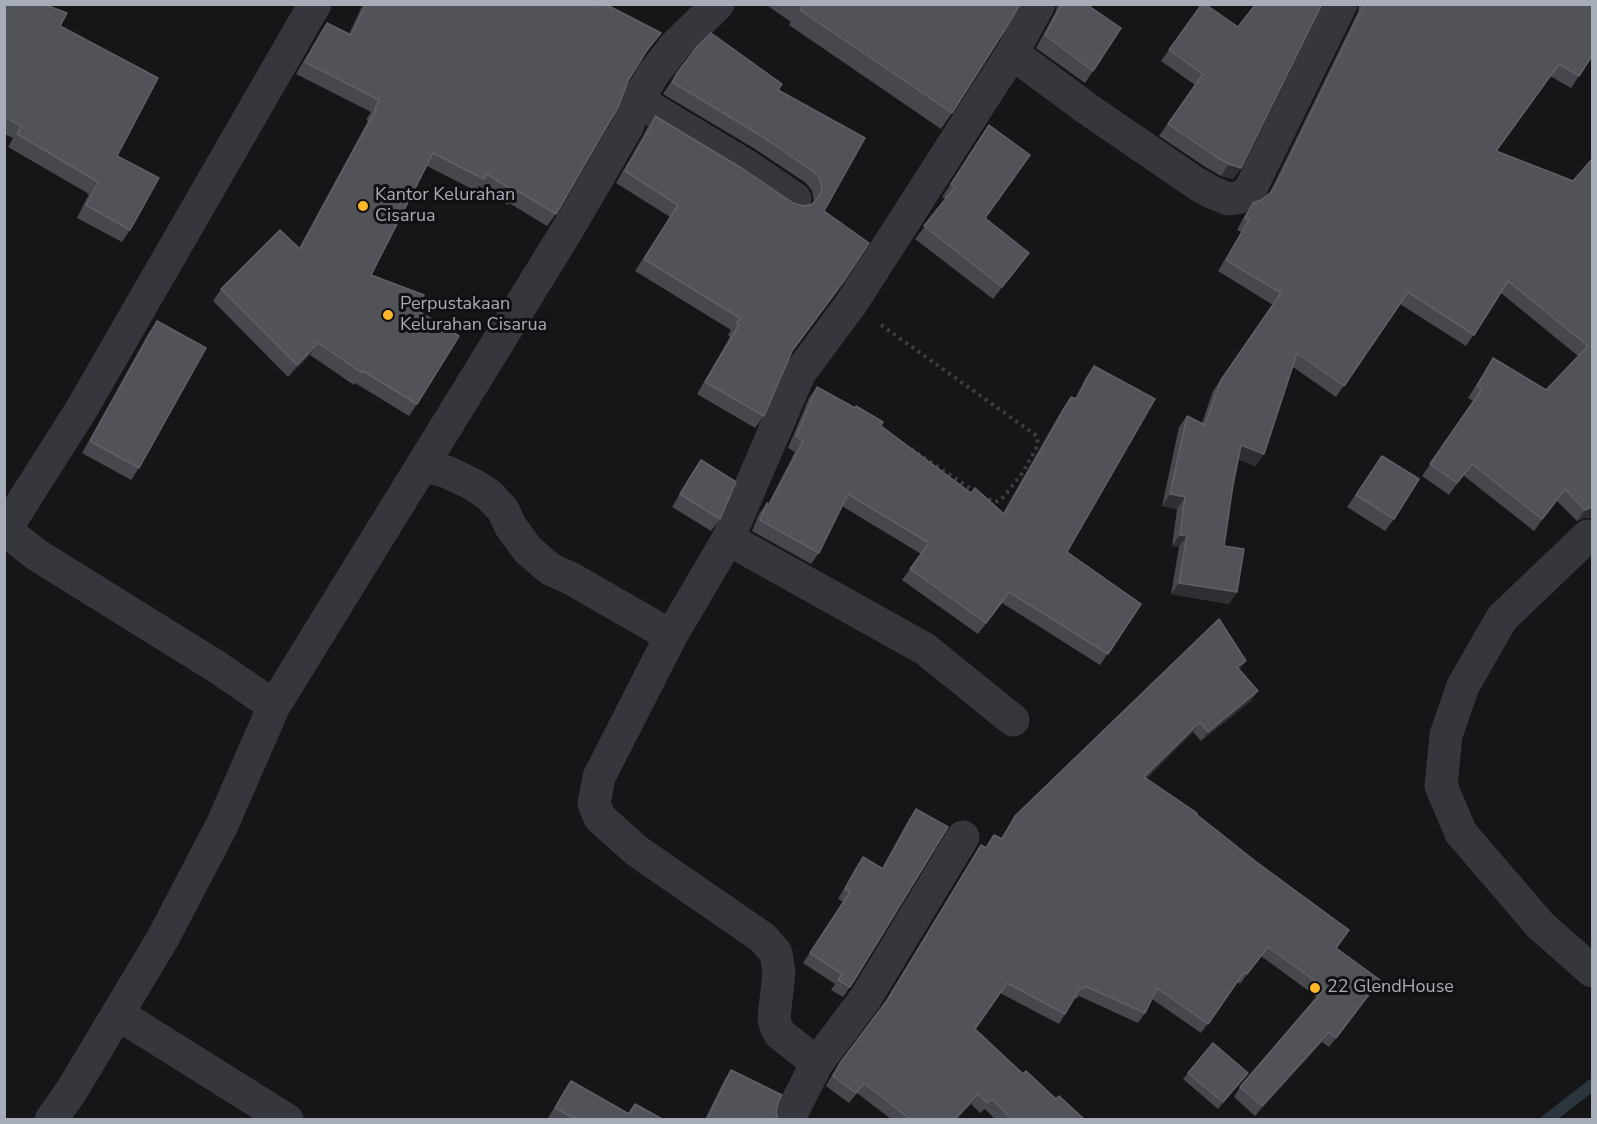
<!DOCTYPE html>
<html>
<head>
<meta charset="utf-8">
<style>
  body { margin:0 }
  #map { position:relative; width:1597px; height:1124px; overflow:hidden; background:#161618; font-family:"Nunito Sans",sans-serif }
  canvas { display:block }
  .frame { position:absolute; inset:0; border:6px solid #a7acb9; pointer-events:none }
</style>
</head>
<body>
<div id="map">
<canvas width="1597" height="1124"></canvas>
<div class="frame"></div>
</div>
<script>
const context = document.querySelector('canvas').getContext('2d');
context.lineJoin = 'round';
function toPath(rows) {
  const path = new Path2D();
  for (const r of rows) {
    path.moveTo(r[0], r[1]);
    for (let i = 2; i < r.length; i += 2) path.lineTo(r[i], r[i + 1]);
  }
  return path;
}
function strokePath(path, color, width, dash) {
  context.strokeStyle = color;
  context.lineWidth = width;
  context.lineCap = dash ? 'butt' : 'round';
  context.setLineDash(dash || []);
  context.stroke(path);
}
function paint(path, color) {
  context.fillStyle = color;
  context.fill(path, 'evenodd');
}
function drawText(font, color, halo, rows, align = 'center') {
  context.font = font + ' "Nunito Sans",sans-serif';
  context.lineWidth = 6;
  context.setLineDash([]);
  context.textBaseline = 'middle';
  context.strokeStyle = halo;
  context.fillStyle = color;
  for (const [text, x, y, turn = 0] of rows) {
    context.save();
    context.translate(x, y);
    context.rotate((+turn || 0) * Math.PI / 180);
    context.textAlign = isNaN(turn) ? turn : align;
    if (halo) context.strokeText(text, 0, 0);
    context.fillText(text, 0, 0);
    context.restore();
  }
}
const stream = toPath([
  [1547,1120,1592,1085]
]);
const path = toPath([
  [881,325,1037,436,1038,445,1023,472,1001,500,995,502,984,497],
  [911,449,977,493]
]);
const minor = toPath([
  [1012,53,1089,110,1197,184,1213,193,1229,199,1241,197,1250,190,1341,4],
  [637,100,745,165,795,199],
  [423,465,447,472,474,485,489,495,503,510,511,527,528,550,550,569,572,579,671,636],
  [1588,536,1502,618,1463,686,1446,735,1441,786,1461,833,1540,925,1592,971],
  [728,539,925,649,1013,720],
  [274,706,569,227,627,127,634,107,653,74,675,46,718,4],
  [118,1014,287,1120],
  [817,1063,865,999,963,837],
  [51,1120,72,1090,163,938,222,825,274,706,217,667,37,555,5,530,81,410,315,4],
  [788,1120,817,1063,780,1034,776,1027,774,1018,779,972,776,953,763,938,637,851,600,818,594,804,599,777,671,636,728,539,799,374,851,304,1012,53,1039,4]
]);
const wall = toPath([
  [4,4,60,26,117,156,130,230,122,242,77,218,89,194,8,147,13,138,4,134],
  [363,4,591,4,598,8,600,4,652,45,643,57,629,79,556,214,547,226,509,203,508,205,479,186,476,191,427,166,371,275,418,311,417,404,409,416,355,383,354,385,310,355,288,377,213,301,221,289,299,248,368,121,366,120,371,112,296,74,319,35,327,23,349,34],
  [765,4,1020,4,952,113,941,129,789,25,791,22],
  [1058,4,1086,4,1093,71,1085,83,1036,48,1055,13],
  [1202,4,1238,27,1241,168,1233,179,1221,176,1207,168,1159,136,1195,85,1161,61],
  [1359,4,1593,4,1579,76,1571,88,1550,76,1496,151,1573,181,1593,158,1593,518,1584,518,1577,521,1557,501,1534,531,1463,475,1449,495,1422,476,1474,401,1468,398,1493,358,1546,390,1578,356,1501,293,1466,346,1400,304,1336,397,1293,367,1264,454,1255,466,1238,459,1233,485,1224,546,1237,592,1229,604,1171,594,1179,547,1172,546,1177,509,1162,506,1179,427,1187,416,1202,423,1213,391,1273,305,1218,271,1241,232,1237,230,1245,215,1253,203,1261,200,1269,194,1358,12],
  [677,73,778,90,865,138,824,211,792,353,764,416,755,428,697,394,730,337,728,335,731,330,635,271,670,217,616,183,643,136,647,128,655,116,793,203,803,206,812,204,814,201,812,191,806,183,755,149,663,94],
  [989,125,985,218,1029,253,993,299,915,239,946,199,942,197],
  [157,321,139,468,131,480,82,453,148,334],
  [1094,366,1067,552,1141,604,1100,665,1002,603,978,634,902,580,921,554,842,506,819,553,811,564,752,531,759,514,767,503,768,504,795,452,788,448,809,398,817,387,881,426,971,493,1003,513,1063,408,1071,397,1075,399,1086,377],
  [1382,456,1394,519,1385,531,1347,507],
  [701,460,720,519,711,531,672,507,692,473],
  [1246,661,1239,670,1251,701,1201,741,1193,732,1146,779,1196,814,1336,948,1373,990,1329,1047,1322,1042,1255,1116,1234,1097,1240,1087,1317,997,1261,956,1240,984,1237,982,1201,1033,1152,999,1145,1013,1138,1023,1079,996,1076,999,1075,998,1059,1024,1000,993,975,1029,1023,1074,1084,1119,995,1119,985,1109,980,1113,971,1104,957,1119,891,1119,857,1093,849,1103,826,1086,833,1073,840,1063,883,1005,981,845,986,848,994,835,1001,838,1015,816],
  [916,809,850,987,843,997,831,990,835,984,803,963,843,902,838,899,856,867,863,857,882,868,909,819],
  [731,1070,778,1103,776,1112,778,1119,705,1119,725,1079],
  [1188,1073,1248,1073,1218,1109,1183,1079],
  [571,1081,628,1113,635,1104,662,1119,551,1119,548,1118,564,1091]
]);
const shadedWall = toPath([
  [1229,164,1241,168,1233,179,1221,176],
  [318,343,310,355,288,377,297,365],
  [1241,445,1264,454,1255,466,1233,457],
  [1565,489,1557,501,1534,531,1542,519],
  [1170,494,1185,497,1177,509,1162,506],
  [1592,506,1593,518,1584,518,1577,521,1585,510],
  [1180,535,1187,536,1179,547,1172,546],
  [1179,583,1237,592,1229,604,1171,594],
  [1246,661,1239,670,1237,667],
  [1258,691,1251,701,1201,741,1208,732],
  [1200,722,1193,732,1137,787,1144,777],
  [1329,1032,1322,1042,1255,1116,1262,1106],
  [1248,1073,1218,1109,1223,1102],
  [978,1094,971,1104,957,1119,955,1119]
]);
const building = toPath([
  [4,4,43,4,67,13,60,26,158,78,117,156,159,178,130,230,86,205,98,182,17,134,22,126,4,117,4,4],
  [366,4,591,4,598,8,600,4,605,4,661,33,647,50,629,79,618,107,556,214,518,191,517,193,487,174,484,179,433,153,371,275,424,295,418,311,459,336,417,404,363,371,362,373,318,343,297,365,221,289,280,230,300,249,376,109,375,108,379,100,305,62,327,23,351,35,366,4],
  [799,4,1020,4,1006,28,952,113,800,10,802,7,799,4],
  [1062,4,1086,4,1121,28,1093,71,1045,35,1062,4],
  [1202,4,1205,4,1238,27,1256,4,1322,4,1241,168,1229,164,1215,156,1168,124,1203,74,1169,50,1202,4],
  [1364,4,1593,4,1593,54,1579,76,1559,64,1496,151,1573,181,1593,158,1593,506,1585,510,1565,489,1542,519,1472,464,1457,483,1430,464,1482,389,1477,386,1493,358,1546,390,1588,346,1508,281,1474,335,1408,292,1344,386,1297,353,1264,454,1241,445,1233,485,1224,546,1244,549,1237,592,1179,583,1187,536,1180,535,1185,497,1170,494,1187,416,1205,425,1221,380,1281,293,1226,260,1249,220,1245,218,1253,203,1261,200,1270,193,1275,187,1364,4],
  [711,33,782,84,778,90,865,138,824,211,869,243,844,281,792,351,764,416,705,382,739,325,736,323,740,318,644,259,678,205,625,171,652,124,655,116,743,169,793,203,803,206,812,204,818,198,822,189,820,179,814,172,763,137,672,82,677,73,697,47,711,33],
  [989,125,1030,155,985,218,1029,253,1002,287,924,226,955,187,951,184,989,125],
  [157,321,206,348,139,468,90,441,157,321],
  [1094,366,1155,399,1067,552,1141,604,1108,654,1009,592,986,623,910,569,929,543,848,494,819,553,760,520,767,503,769,505,803,441,796,436,817,387,855,408,856,406,883,422,881,426,971,493,975,488,1004,514,1071,397,1076,399,1094,366],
  [1382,456,1419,479,1394,519,1356,495,1382,456],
  [701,460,736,482,720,519,680,494,701,460],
  [1219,619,1246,661,1237,667,1258,691,1208,732,1200,722,1144,777,1197,813,1196,814,1255,861,1349,930,1336,948,1380,980,1336,1038,1329,1032,1262,1106,1240,1087,1325,988,1268,947,1247,974,1244,972,1208,1024,1157,988,1145,1013,1085,986,1083,989,1080,988,1065,1014,1007,983,975,1029,1023,1074,1026,1071,1056,1099,1059,1096,1084,1119,1012,1119,992,1099,987,1103,978,1094,955,1119,910,1119,864,1083,856,1093,833,1076,840,1063,888,999,981,845,986,848,994,835,1002,839,1015,816,1219,619],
  [916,809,948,827,850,987,838,980,842,974,810,953,850,892,845,889,863,857,883,869,916,809],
  [1213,1043,1248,1073,1223,1102,1188,1073,1213,1043],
  [731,1070,782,1095,778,1103,776,1112,778,1119,707,1119,731,1070],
  [571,1081,629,1114,635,1104,662,1119,576,1119,555,1108,571,1081]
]);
const markers = [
  [363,206,6,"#fdb728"],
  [388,315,6,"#fdb728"],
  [1315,988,6,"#fdb728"]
];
const poiNames = [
  ["Kantor Kelurahan",375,196],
  ["Cisarua",375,217],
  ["Perpustakaan",400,305],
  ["Kelurahan Cisarua",400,326],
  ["22 GlendHouse",1327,988]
];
strokePath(stream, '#2b353d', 12);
strokePath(path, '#3c3e44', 4, [3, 4.5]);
strokePath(minor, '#36373d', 33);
paint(wall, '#47484d');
paint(shadedWall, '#2f2f33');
paint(building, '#525259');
strokePath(building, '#5f6068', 1.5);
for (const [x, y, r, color] of markers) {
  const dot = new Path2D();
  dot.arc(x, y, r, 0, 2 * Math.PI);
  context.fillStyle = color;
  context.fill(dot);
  strokePath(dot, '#111113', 2);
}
drawText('18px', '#a7acb9', '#111113', poiNames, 'left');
</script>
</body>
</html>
